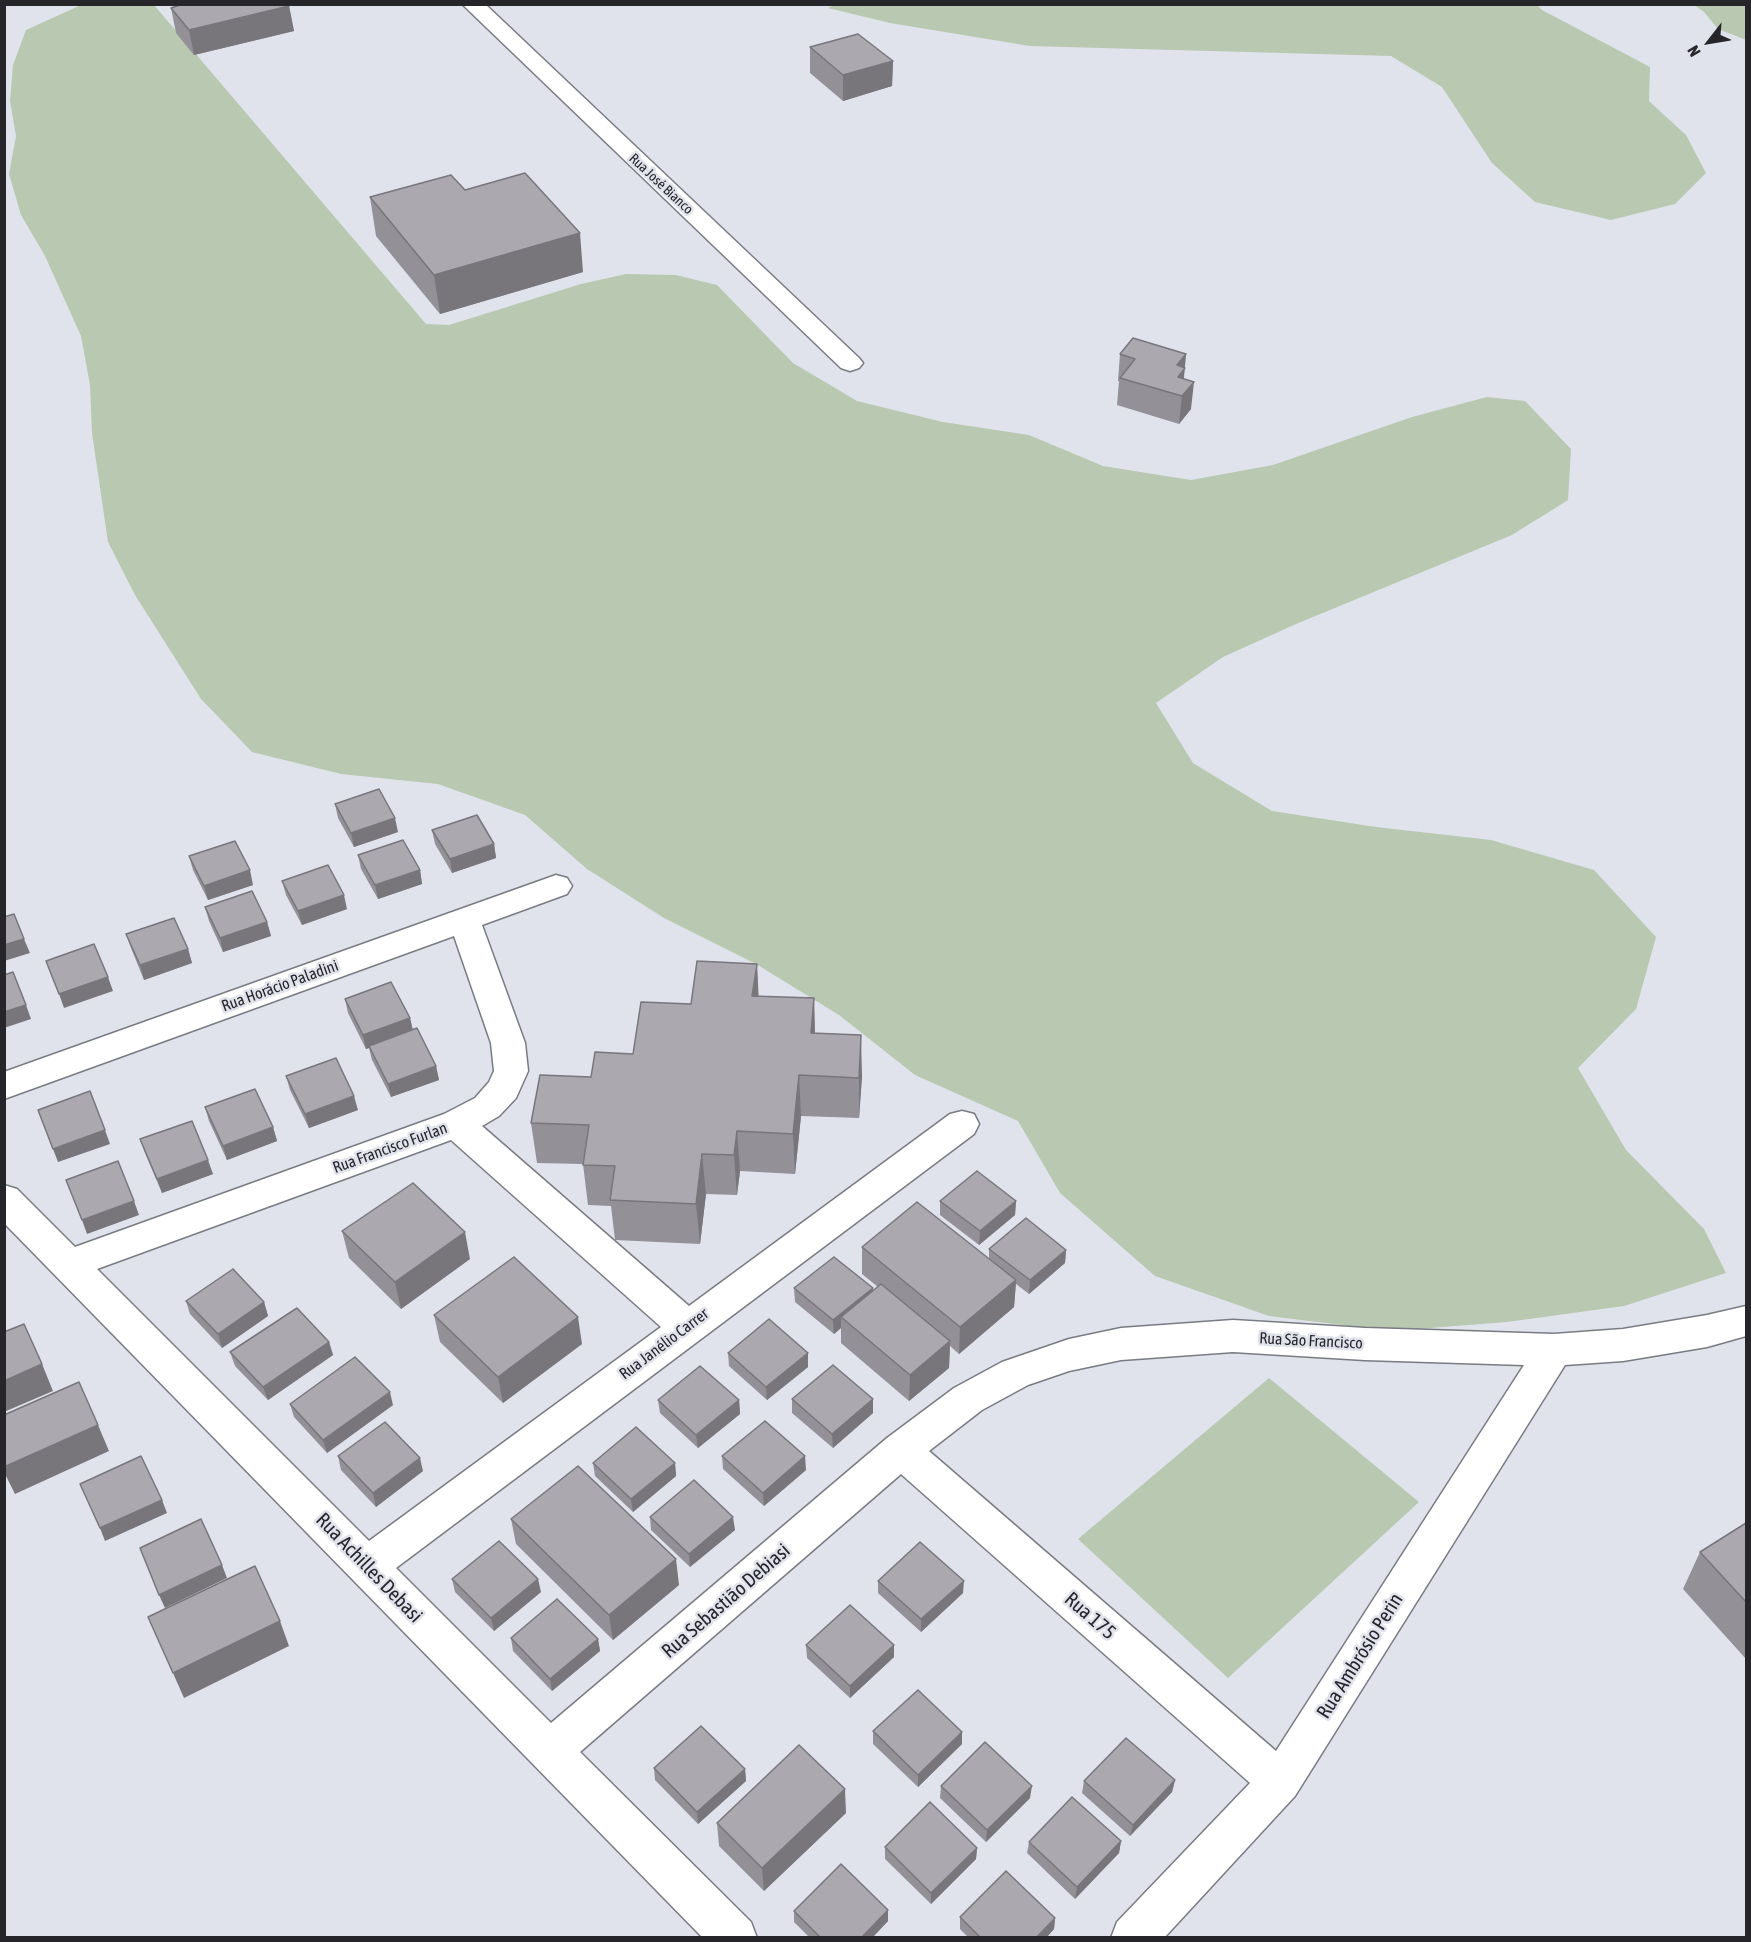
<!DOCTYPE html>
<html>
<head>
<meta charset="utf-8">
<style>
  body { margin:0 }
  #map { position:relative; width:1751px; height:1942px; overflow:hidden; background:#e1e3ec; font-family:"Asap Condensed",sans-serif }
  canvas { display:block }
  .frame { position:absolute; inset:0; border:6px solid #26262a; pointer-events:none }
  .north { position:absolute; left:1679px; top:12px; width:60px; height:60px; -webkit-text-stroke:4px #e1e3ec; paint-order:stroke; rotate:239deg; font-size:16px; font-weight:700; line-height:24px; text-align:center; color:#26262a }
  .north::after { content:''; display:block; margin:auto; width:21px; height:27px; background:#26262a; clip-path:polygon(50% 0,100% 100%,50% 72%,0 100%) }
</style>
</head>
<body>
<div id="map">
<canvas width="1751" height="1942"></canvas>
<div class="frame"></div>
<div class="north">N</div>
</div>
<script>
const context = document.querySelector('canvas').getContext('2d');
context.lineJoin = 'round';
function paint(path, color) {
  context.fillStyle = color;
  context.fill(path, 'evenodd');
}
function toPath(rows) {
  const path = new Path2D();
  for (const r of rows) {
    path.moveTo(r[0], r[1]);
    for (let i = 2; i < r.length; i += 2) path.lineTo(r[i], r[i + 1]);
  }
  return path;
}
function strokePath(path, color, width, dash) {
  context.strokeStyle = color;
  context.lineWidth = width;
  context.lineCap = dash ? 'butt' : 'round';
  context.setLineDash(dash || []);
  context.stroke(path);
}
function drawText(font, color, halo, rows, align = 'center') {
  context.font = font + ' "Asap Condensed",sans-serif';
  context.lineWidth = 5;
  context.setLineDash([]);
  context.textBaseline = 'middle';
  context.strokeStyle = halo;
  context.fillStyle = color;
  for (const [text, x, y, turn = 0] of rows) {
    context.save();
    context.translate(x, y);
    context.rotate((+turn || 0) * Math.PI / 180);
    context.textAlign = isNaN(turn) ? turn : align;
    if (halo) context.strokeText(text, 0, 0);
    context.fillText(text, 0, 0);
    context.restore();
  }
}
const green = toPath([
  [81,5,154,5,426,324,449,325,581,284,626,274,676,275,717,285,793,363,857,401,943,422,1029,435,1103,466,1191,480,1273,465,1412,417,1487,397,1525,401,1571,449,1568,500,1512,535,1296,624,1223,657,1156,703,1193,763,1272,811,1376,827,1491,840,1594,870,1656,937,1636,1009,1578,1068,1626,1150,1704,1229,1726,1273,1624,1306,1507,1322,1391,1331,1269,1316,1155,1276,1060,1193,1018,1121,915,1075,839,1015,756,964,664,918,587,869,525,815,438,784,341,774,252,752,201,699,135,595,108,542,92,433,90,385,81,336,45,256,21,215,9,174,16,136,10,101,13,65,26,30],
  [834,5,1537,5,1542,10,1650,67,1649,101,1686,135,1706,173,1675,204,1611,220,1535,202,1492,163,1442,87,1391,56,1030,46,890,23,828,8],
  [1694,5,1746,5,1746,40,1718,29,1704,12],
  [1269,1378,1419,1502,1228,1678,1078,1539]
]);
const street = toPath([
  [462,4,485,4,859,358,863,363,859,368,850,371,841,368,462,4],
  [556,875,567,878,572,886,567,894,482,925,525,1043,528,1071,516,1098,499,1116,482,1126,689,1306,950,1114,962,1111,974,1114,979,1124,974,1134,396,1568,551,1723,887,1438,954,1388,1002,1362,1069,1339,1121,1328,1233,1320,1365,1328,1554,1334,1623,1329,1707,1315,1746,1306,1746,1336,1707,1347,1623,1361,1565,1365,1295,1796,1164,1938,1111,1938,1117,1922,1250,1783,901,1474,580,1752,751,1922,757,1938,703,1938,4,1223,4,1185,17,1189,75,1247,444,1114,475,1098,489,1082,494,1071,491,1043,454,936,4,1099,4,1072,556,875],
  [451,1140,661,1327,369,1541,97,1269,451,1140],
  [1233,1352,1365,1360,1524,1365,1276,1751,929,1451,982,1410,1028,1385,1069,1371,1121,1360,1233,1352]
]);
const wall = toPath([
  [289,6,294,31,194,55,176,33,171,8],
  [810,47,893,61,892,86,843,101,810,73],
  [465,190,583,272,440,314,376,236,370,197],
  [1120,354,1186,354,1184,378,1191,409,1179,424,1117,405,1119,381,1118,381],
  [335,804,398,832,354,847,338,818],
  [432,830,494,844,496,858,452,873,435,844],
  [358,855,420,870,422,884,378,899,361,869],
  [189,856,253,885,208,900,193,870],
  [282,881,347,909,302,925,286,895],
  [205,907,267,922,271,936,223,952,209,921],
  [126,934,188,949,192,963,144,980,131,948],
  [757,964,758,996,814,998,815,1034,862,1076,859,1118,801,1116,795,1174,740,1171,737,1195,706,1194,700,1244,615,1240,611,1206,588,1205,583,1164,537,1163,531,1123,591,1077,633,1054,691,1004],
  [345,999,410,1018,413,1030,436,1066,439,1080,391,1097,372,1060,369,1048,366,1049,348,1013],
  [286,1076,358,1110,309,1128,290,1090],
  [205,1107,273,1127,277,1141,227,1160,209,1121],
  [140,1139,213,1174,162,1193,145,1153],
  [940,1201,1016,1201,1015,1215,979,1245,940,1215],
  [342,1231,470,1259,401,1309,349,1258],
  [862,1247,989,1259,989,1249,1066,1250,1065,1263,1029,1294,1016,1284,1014,1307,959,1354,950,1346,949,1368,909,1401,841,1343,841,1328,834,1334,795,1302,794,1288,873,1291,878,1287,862,1274],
  [186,1301,264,1302,268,1316,222,1348,190,1314],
  [434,1315,582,1344,503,1403,440,1342],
  [329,1342,333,1355,268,1400,235,1366,230,1352],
  [728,1353,808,1367,767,1400,729,1366],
  [792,1399,873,1399,873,1413,833,1448,792,1413],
  [658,1400,739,1400,740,1414,698,1448,660,1413],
  [290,1404,393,1405,327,1453,294,1417],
  [338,1456,423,1471,376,1507,341,1470],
  [722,1456,806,1470,764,1506,723,1469],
  [593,1463,675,1463,676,1476,633,1512,595,1476],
  [650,1517,735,1530,690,1567,651,1530],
  [511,1519,679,1585,613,1640,516,1544],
  [1746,1523,1746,1659,1683,1589,1700,1552],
  [452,1579,541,1592,494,1631,455,1592],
  [878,1581,963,1593,921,1632,878,1593],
  [511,1638,598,1639,600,1651,552,1691,513,1651],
  [806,1645,894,1645,894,1657,850,1698,807,1658],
  [873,1731,962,1744,918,1787,873,1744],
  [654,1768,745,1769,746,1781,698,1824,655,1780],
  [1175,1780,1172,1792,1130,1836,1082,1793,1084,1781],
  [941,1786,1030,1798,986,1842,940,1798],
  [846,1813,764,1891,719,1846,717,1823],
  [1121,1841,1119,1853,1075,1899,1027,1853,1029,1842],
  [885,1847,977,1848,976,1859,931,1904,885,1859],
  [888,1910,888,1921,872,1938,810,1938,794,1922,794,1911],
  [960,1917,1055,1918,1054,1929,1046,1938,969,1938,960,1929]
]);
const shadedWall = toPath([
  [289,6,294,31,194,55,189,30],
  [893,61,892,86,843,101,843,75],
  [580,233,583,272,440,314,434,275],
  [1186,354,1182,395,1181,396,1177,365],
  [1194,382,1191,409,1179,424,1182,396],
  [395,818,398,832,354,847,351,833],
  [494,844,496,858,452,873,450,859],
  [250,870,253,885,208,900,204,886],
  [420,870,422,884,378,899,375,885],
  [344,895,347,909,302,925,298,911],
  [267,922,271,936,223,952,220,938],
  [24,939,30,953,4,961,4,945],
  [188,949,192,963,144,980,140,965],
  [757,964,759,1004,752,996],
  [108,977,113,991,64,1008,59,994],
  [814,998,815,1039,811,1033],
  [26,1005,31,1019,4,1028,4,1012],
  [410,1018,413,1032,366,1049,363,1035],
  [861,1035,862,1076,859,1118,859,1078],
  [436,1066,439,1080,391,1097,388,1084],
  [799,1075,801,1116,795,1174,793,1134],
  [354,1096,358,1110,309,1128,305,1114],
  [273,1127,277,1141,227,1160,223,1146],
  [105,1130,110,1144,58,1162,53,1149],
  [737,1131,740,1171,737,1195,734,1155],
  [702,1154,706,1194,700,1244,696,1204],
  [208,1160,213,1174,162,1193,157,1179],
  [134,1201,139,1215,87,1234,82,1220],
  [1016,1201,1015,1215,979,1245,980,1231],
  [465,1232,470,1259,401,1309,395,1282],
  [1066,1250,1065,1263,1029,1294,1030,1280],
  [1016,1280,1014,1307,959,1354,960,1327],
  [873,1288,873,1302,841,1317,841,1328,834,1334,833,1320],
  [264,1302,268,1316,222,1348,218,1334],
  [578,1317,582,1344,503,1403,498,1377],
  [950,1341,949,1368,909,1401,910,1375],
  [329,1342,333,1355,268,1400,263,1387],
  [808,1353,808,1367,767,1400,766,1387],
  [42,1364,53,1391,4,1412,4,1381],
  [390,1392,393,1405,327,1453,323,1440],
  [873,1399,873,1413,833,1448,832,1434],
  [739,1400,740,1414,698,1448,696,1435],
  [98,1425,109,1451,15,1494,4,1472,4,1467],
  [805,1456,806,1470,764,1506,763,1493],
  [420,1458,423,1471,376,1507,373,1493],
  [675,1463,676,1476,633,1512,631,1499],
  [162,1500,167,1513,105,1541,100,1528],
  [733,1517,735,1530,690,1567,689,1554],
  [676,1559,679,1585,613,1640,609,1615],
  [222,1565,227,1578,165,1608,159,1595],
  [538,1579,541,1592,494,1631,491,1618],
  [964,1581,963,1593,921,1632,921,1619],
  [280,1621,289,1646,184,1698,173,1673],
  [598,1639,600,1651,552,1691,550,1679],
  [894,1645,894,1657,850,1698,850,1686],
  [962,1732,962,1744,918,1787,918,1775],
  [745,1769,746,1781,698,1824,697,1812],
  [1175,1780,1172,1792,1130,1836,1133,1825],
  [1032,1786,1030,1798,986,1842,987,1830],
  [845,1789,846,1813,764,1891,762,1868],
  [1121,1841,1119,1853,1075,1899,1077,1887],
  [977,1848,976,1859,931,1904,931,1893],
  [888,1910,888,1921,872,1938,861,1938],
  [1055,1918,1054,1929,1046,1938,1036,1938]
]);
const building = toPath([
  [183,4,288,4,289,6,189,30,171,8,183,4],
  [858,34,893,61,843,75,810,47,858,34],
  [525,173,580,233,434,275,370,197,451,175,465,190,525,173],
  [1133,338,1186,354,1177,365,1185,368,1178,377,1194,382,1182,396,1120,378,1135,359,1120,354,1133,338],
  [379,789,395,818,351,833,335,804,379,789],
  [477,815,494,844,450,859,432,830,477,815],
  [403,840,420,870,375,885,358,855,403,840],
  [235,841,250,870,204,886,189,856,235,841],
  [328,865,344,895,298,911,282,881,328,865],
  [252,891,267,922,220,938,205,907,252,891],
  [14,914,24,939,4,945,4,917,14,914],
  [174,918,188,949,140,965,126,934,174,918],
  [94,944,108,977,59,994,46,961,94,944],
  [697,961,757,964,752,996,814,998,811,1033,861,1035,859,1078,799,1075,793,1134,737,1131,734,1155,702,1154,696,1204,610,1200,615,1166,583,1165,589,1125,531,1123,540,1075,591,1077,595,1052,633,1054,641,1002,691,1004,697,961],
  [13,972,26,1005,4,1012,4,975,13,972],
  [391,982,410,1018,363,1035,345,999,391,982],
  [417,1028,436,1066,388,1084,369,1046,417,1028],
  [336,1058,354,1096,305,1114,286,1076,336,1058],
  [255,1089,273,1127,223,1146,205,1107,255,1089],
  [90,1091,105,1130,53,1149,38,1110,90,1091],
  [192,1121,208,1160,157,1179,140,1139,192,1121],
  [118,1161,134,1201,82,1220,66,1180,118,1161],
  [977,1171,1016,1201,980,1231,940,1201,977,1171],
  [413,1183,465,1232,395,1282,342,1231,413,1183],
  [917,1202,1016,1280,960,1327,862,1247,917,1202],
  [1026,1218,1066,1250,1030,1280,989,1249,1026,1218],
  [514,1257,578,1317,498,1377,434,1315,514,1257],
  [834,1257,873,1288,833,1320,794,1288,834,1257],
  [233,1269,264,1302,218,1334,186,1301,233,1269],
  [881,1284,950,1341,910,1375,841,1317,881,1284],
  [297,1308,329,1342,263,1387,230,1352,297,1308],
  [769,1319,808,1353,766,1387,728,1353,769,1319],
  [24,1324,42,1364,4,1381,4,1332,24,1324],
  [355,1357,390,1392,323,1440,290,1404,355,1357],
  [833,1365,873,1399,832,1434,792,1399,833,1365],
  [700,1366,739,1400,696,1435,658,1400,700,1366],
  [79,1382,98,1425,4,1467,4,1415,79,1382],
  [765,1421,805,1456,763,1493,722,1456,765,1421],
  [385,1422,420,1458,373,1493,338,1456,385,1422],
  [636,1427,675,1463,631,1499,593,1463,636,1427],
  [141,1456,162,1500,100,1528,80,1484,141,1456],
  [578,1466,676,1559,609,1615,511,1519,578,1466],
  [694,1480,733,1517,689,1554,650,1517,694,1480],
  [201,1519,222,1565,159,1595,140,1548,201,1519],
  [1746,1523,1746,1602,1700,1552,1746,1523],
  [499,1541,538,1579,491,1618,452,1579,499,1541],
  [920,1542,964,1581,921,1619,878,1581,920,1542],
  [255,1566,280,1621,173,1673,148,1617,255,1566],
  [557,1599,598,1639,550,1679,511,1638,557,1599],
  [850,1605,894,1645,850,1686,806,1645,850,1605],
  [918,1690,962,1732,918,1775,873,1731,918,1690],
  [701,1726,745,1769,697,1812,654,1768,701,1726],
  [1126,1738,1175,1780,1133,1825,1084,1781,1126,1738],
  [985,1742,1032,1786,987,1830,941,1786,985,1742],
  [799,1745,845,1789,762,1868,717,1823,799,1745],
  [1072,1797,1121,1841,1077,1887,1029,1842,1072,1797],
  [930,1802,977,1848,931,1893,885,1847,930,1802],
  [841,1864,888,1910,861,1938,821,1938,794,1911,841,1864],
  [1006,1871,1055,1918,1036,1938,981,1938,960,1917,1006,1871]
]);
const farStreetnames = [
  ["Rua José Bianco",661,184,43]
];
const streetNames = [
  ["Rua Horácio Paladini",280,986,-20],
  ["Rua Francisco Furlan",390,1148,-20],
  ["Rua São Francisco",1311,1341,3],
  ["Rua Janélio Carrer",664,1344,-37]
];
const nearStreetnames = [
  ["Rua Achilles Debasi",369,1568,46],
  ["Rua Sebastião Debiasi",726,1601,-41],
  ["Rua 175",1090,1616,41],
  ["Rua Ambrósio Perin",1360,1656,-58]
];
paint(green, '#b9c8b1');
strokePath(street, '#797b83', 3);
paint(street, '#fff');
paint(wall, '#939097');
paint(shadedWall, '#78767b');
paint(building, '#aba8b0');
strokePath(building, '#78767b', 1.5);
drawText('14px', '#26262a', '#e1e3ec', farStreetnames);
drawText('16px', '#26262a', '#e1e3ec', streetNames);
drawText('20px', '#26262a', '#e1e3ec', nearStreetnames);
</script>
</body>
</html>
